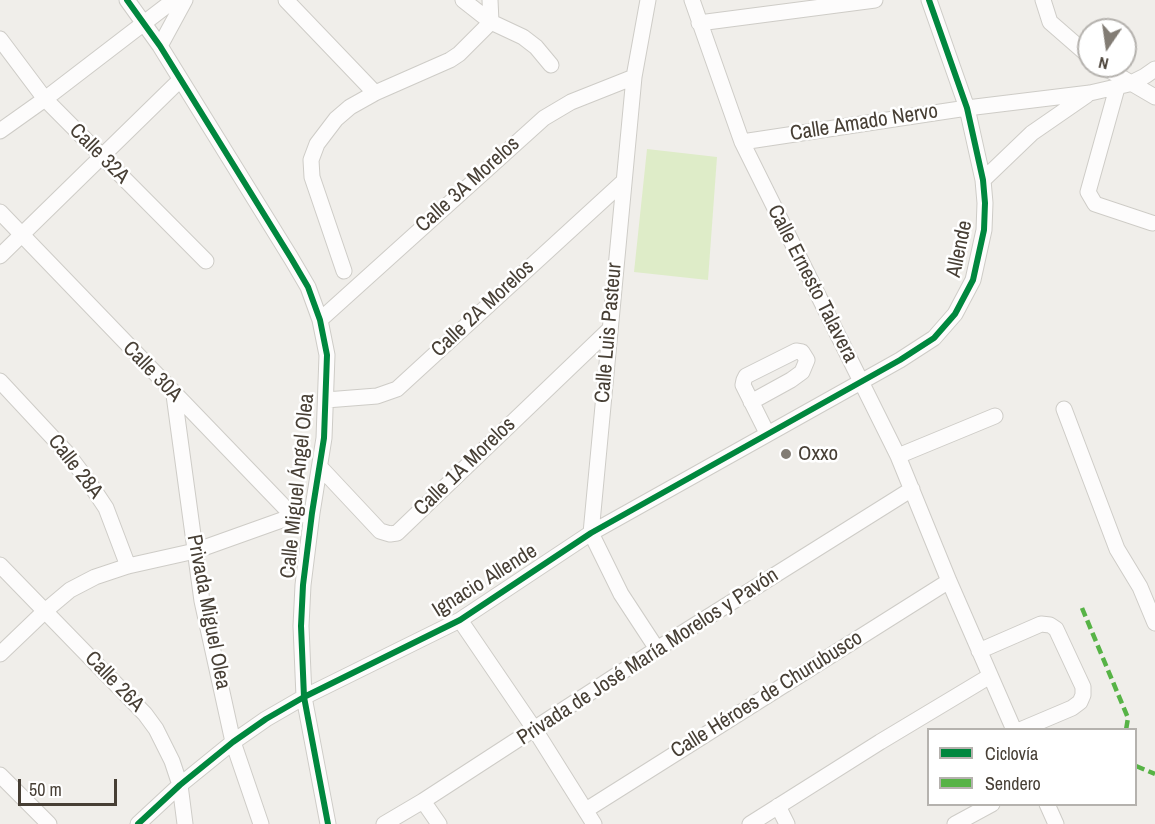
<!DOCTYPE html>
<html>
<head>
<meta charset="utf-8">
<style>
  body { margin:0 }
  #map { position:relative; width:1155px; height:824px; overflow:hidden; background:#f0eeea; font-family:"Archivo Narrow",sans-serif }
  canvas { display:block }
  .legend { position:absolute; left:927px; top:728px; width:210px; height:78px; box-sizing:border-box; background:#fff; border:2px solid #b5b2ae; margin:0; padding:8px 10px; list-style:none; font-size:18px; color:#473f35 }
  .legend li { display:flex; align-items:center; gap:12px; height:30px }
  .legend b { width:30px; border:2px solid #b5b2ae }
  .north { position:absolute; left:1077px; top:18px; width:60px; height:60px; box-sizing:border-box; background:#fff; border:2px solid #b5b2ae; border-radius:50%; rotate:193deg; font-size:16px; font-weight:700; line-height:24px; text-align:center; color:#473f35 }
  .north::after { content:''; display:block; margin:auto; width:21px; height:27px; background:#827c74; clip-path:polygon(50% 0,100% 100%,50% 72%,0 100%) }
  .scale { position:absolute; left:18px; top:779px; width:99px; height:27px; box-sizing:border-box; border:3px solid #473f35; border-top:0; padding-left:8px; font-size:18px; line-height:21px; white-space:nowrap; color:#473f35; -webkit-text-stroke:4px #fff; paint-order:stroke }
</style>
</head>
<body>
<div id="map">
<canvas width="1155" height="824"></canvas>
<ul class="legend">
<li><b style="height:8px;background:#00873e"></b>Ciclovía</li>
<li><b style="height:8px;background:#57b346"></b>Sendero</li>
</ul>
<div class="north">N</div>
<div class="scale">50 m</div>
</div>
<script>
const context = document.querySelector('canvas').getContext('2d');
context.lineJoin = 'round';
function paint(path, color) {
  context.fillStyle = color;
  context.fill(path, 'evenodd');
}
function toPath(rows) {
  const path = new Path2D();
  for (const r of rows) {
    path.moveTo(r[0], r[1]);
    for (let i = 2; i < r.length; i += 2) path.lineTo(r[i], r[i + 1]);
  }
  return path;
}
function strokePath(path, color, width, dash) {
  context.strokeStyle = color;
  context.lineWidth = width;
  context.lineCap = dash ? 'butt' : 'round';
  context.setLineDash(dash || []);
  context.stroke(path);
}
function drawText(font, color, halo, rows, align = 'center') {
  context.font = font + ' "Archivo Narrow",sans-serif';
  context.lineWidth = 5;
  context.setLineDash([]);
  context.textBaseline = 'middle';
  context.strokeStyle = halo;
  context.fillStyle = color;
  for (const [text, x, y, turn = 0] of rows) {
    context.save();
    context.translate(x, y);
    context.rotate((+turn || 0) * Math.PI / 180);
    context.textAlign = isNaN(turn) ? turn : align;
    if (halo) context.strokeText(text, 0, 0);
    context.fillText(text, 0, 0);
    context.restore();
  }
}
const green = toPath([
  [647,149,717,157,708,280,634,272]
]);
const minor = toPath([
  [127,0,160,46,291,258,308,287,320,320,327,355,324,438,312,513,303,585,301,626,304,697,328,824],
  [286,0,375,93],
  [463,0,491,22,523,37,536,47,551,65],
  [648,0,634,77,591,533,621,594,657,649],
  [692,0,742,142,898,456,949,581,1014,730],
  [1043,0,1050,22,1089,56],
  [699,23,875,0],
  [0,39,45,99,206,261],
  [160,46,185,0],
  [1102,66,1155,97],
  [1117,88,1088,192,1095,204,1152,223],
  [0,131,45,99,174,0],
  [742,142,967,108,1090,93,1129,84,1145,76,1155,69],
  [983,180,1032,133,1087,95],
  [0,212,293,516,312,513],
  [0,256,180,80],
  [344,271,312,177,311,160,317,144,336,119,350,107,375,93,450,60,459,54,491,22,490,0],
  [320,320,544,118,571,102,634,77],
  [0,381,67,453,88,481,106,508,128,566],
  [174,395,202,601,233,742,261,824],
  [326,400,377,396,397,389,624,181],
  [751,402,791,380,802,372,807,360,802,352,796,351,746,376,744,380,743,385,767,433],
  [1064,409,1117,549,1140,587,1155,623],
  [898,456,995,416],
  [320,467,380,531,390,534,397,533,610,329],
  [0,565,145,714,156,729,172,761,180,785,185,824],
  [460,620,535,730,594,824],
  [979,651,1041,624,1050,625,1056,629,1083,687,1083,695,1080,702,1072,708,1020,730],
  [0,654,45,611,70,590,95,577,128,566,195,551,293,516],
  [0,775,49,824],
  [423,801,439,824],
  [1047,804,1056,824],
  [778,806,787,824],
  [586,810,949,581],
  [138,824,180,785,233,742,266,719,304,697,460,620,591,533,900,360,934,338,955,314,973,280,984,230,985,203,983,180,967,108,929,0],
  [384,824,423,801,657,649,912,489],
  [750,824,880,742,990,676],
  [955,824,992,804]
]);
const quiet = toPath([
  [1082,608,1128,718,1126,730],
  [1136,766,1155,774]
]);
const cycleway = toPath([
  [127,0,160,46,291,258,308,287,320,320,327,355,324,438,312,513,303,585,301,626,304,697,328,824],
  [138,824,180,785,233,742,266,719,304,697,460,620,591,533,900,360,934,338,955,314,973,280,984,230,985,203,983,180,967,108,929,0]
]);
const markers = [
  [786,454,6,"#827c74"]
];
const streetNames = [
  ["Calle Amado Nervo",864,123,-9],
  ["Calle 32A",99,154,45],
  ["Calle 3A Morelos",468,185,-42],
  ["Allende",960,249,-78],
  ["Calle Ernesto Talavera",812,284,63],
  ["Calle 2A Morelos",483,309,-43],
  ["Calle Luis Pasteur",609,333,-85],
  ["Calle 30A",152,372,46],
  ["Calle 28A",75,467,52],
  ["Calle 1A Morelos",465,467,-44],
  ["Calle Miguel Ángel Olea",298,486,-84],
  ["Ignacio Allende",485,581,-32],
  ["Privada Miguel Olea",208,612,79],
  ["Privada de José María Morelos y Pavón",648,657,-33],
  ["Calle 26A",114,682,46],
  ["Calle Héroes de Churubusco",767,695,-32]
];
const poiNames = [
  ["Oxxo",798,454]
];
paint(green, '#deecc8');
strokePath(minor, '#ceccc7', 17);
strokePath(minor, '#fdfcfc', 15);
strokePath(quiet, '#57b346', 4.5, [9, 4.5]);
strokePath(cycleway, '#00873e', 6);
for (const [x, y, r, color] of markers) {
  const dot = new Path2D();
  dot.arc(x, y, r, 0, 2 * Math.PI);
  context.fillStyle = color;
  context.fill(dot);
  strokePath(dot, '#fff', 2);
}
drawText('21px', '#473f35', '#fff', streetNames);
drawText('21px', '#473f35', '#fff', poiNames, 'left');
</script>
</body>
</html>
